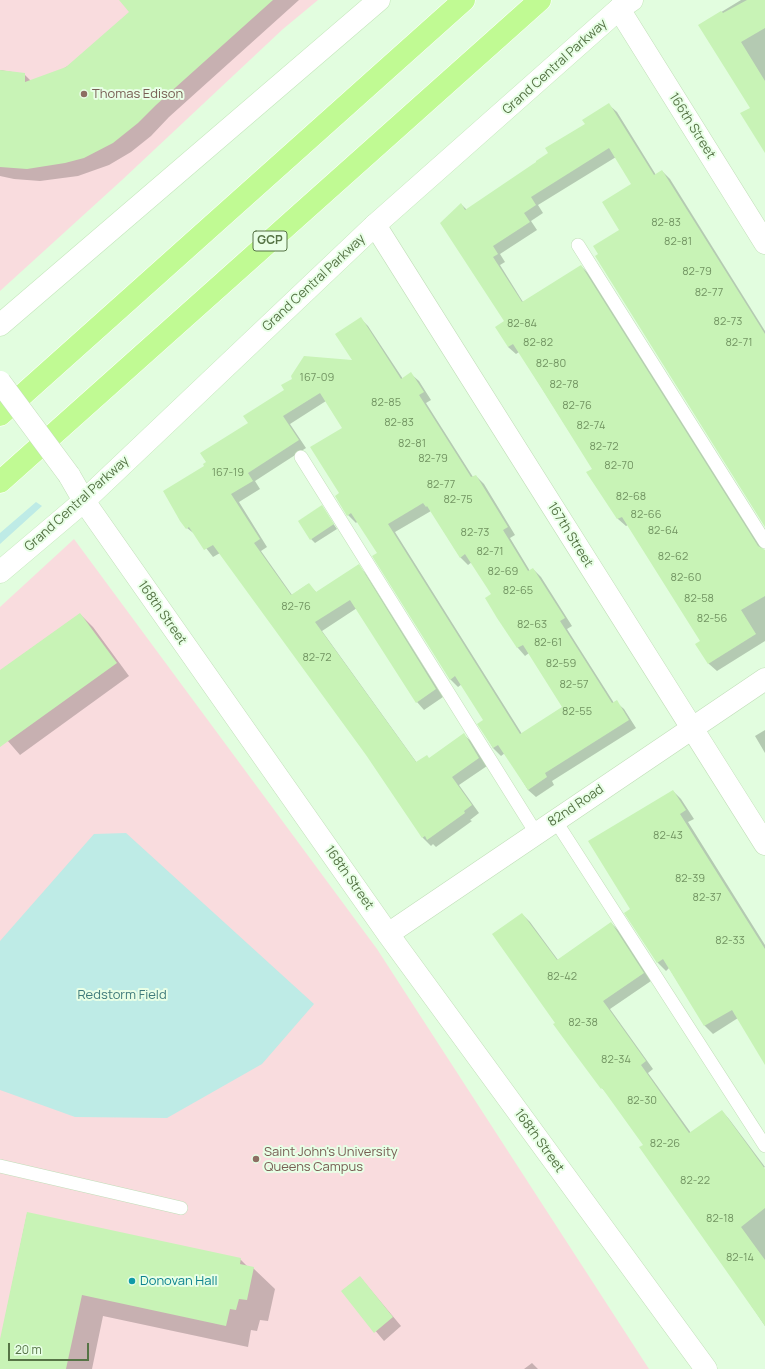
<!DOCTYPE html>
<html>
<head>
<meta charset="utf-8">
<style>
  body { margin:0 }
  #map { position:relative; width:765px; height:1369px; overflow:hidden; background:#e2fddf; font-family:Manrope,sans-serif }
  canvas { display:block }
  .scale { position:absolute; left:8px; top:1343px; width:81px; height:18px; box-sizing:border-box; border:2px solid #567446; border-top:0; padding-left:5px; font-size:12px; line-height:14px; white-space:nowrap; color:#567446; -webkit-text-stroke:3px #e8ffe6; paint-order:stroke }
</style>
</head>
<body>
<div id="map">
<canvas width="765" height="1369"></canvas>
<div class="scale">20 m</div>
</div>
<script>
const context = document.querySelector('canvas').getContext('2d');
context.lineJoin = 'round';
function paint(path, color) {
  context.fillStyle = color;
  context.fill(path, 'evenodd');
}
function toPath(rows) {
  const path = new Path2D();
  for (const r of rows) {
    path.moveTo(r[0], r[1]);
    for (let i = 2; i < r.length; i += 2) path.lineTo(r[i], r[i + 1]);
  }
  return path;
}
function strokePath(path, color, width, dash) {
  context.strokeStyle = color;
  context.lineWidth = width;
  context.lineCap = dash ? 'butt' : 'round';
  context.setLineDash(dash || []);
  context.stroke(path);
}
function drawText(font, color, halo, rows, align = 'center') {
  context.font = font + ' Manrope,sans-serif';
  context.lineWidth = 4;
  context.setLineDash([]);
  context.textBaseline = 'middle';
  context.strokeStyle = halo;
  context.fillStyle = color;
  for (const [text, x, y, turn = 0] of rows) {
    context.save();
    context.translate(x, y);
    context.rotate((+turn || 0) * Math.PI / 180);
    context.textAlign = isNaN(turn) ? turn : align;
    if (halo) context.strokeText(text, 0, 0);
    context.fillText(text, 0, 0);
    context.restore();
  }
}
const education = toPath([
  [0,0,318,0,283,29,122,180,0,291],
  [74,539,377,949,649,1369,0,1369,0,607]
]);
const green = toPath([
  [36,502,42,506,0,544,0,533],
  [126,833,314,1004,262,1064,167,1118,75,1117,0,1090,0,941,94,834]
]);
const shadow = toPath([
  [120,0,299,0,169,117,151,136,131,152,109,165,78,176,40,181,14,179,0,176,0,70,24,74,31,81,58,72,74,62,131,12],
  [741,0,765,0,765,151,751,108,700,25],
  [609,105,617,112,656,175,662,171,670,179,765,331,765,525,620,230,633,184,616,157,538,205,543,213,531,221,537,230,500,254,505,262,500,265,523,302,581,266,589,274,763,550,765,550,765,641,717,671,709,664,697,644,702,641,628,525,626,526,618,519,593,469,519,352,516,354,508,347,506,322,461,204,467,210,549,154],
  [360,318,368,326,403,379,411,374,419,381,431,400,426,403,473,477,476,476,484,484,515,535,510,538,530,571,533,569,541,577,572,626,567,629,614,703,616,702,624,709,636,728,552,781,554,785,536,797,528,790,505,753,501,756,493,748,479,725,485,721,462,684,458,687,450,679,379,553,358,521,356,523,348,515,340,494,344,429,326,401,290,424,306,448,255,481,260,489,239,502,267,547,261,551,292,595,308,584,317,593,359,566,366,574,443,697,424,710,417,702,357,608,322,631,417,763,429,759,464,735,472,742,487,766,459,785,479,813,470,820,472,821,436,847,433,844,431,846,423,838,367,755,220,553,213,557,196,535,187,528,205,466,354,361],
  [431,511,460,557,468,565,472,562,493,595,498,617,518,648,525,656,529,653,563,707,522,734,395,532],
  [321,506,337,529,315,543,311,539],
  [80,614,93,627,129,676,20,755,0,732,0,671],
  [765,730,765,753,755,736],
  [673,791,681,799,694,819,688,822,765,945,765,1062,738,1018,713,1034,705,1026,669,968,666,971,658,963,626,913,632,909],
  [522,914,530,922,558,960,611,923,619,931,651,981,610,1009,653,1069,648,1073,691,1133,722,1111,729,1119,765,1167,762,1169,765,1174,765,1326,644,1145,609,1096,602,1088],
  [27,1214,240,1259,248,1267,253,1268,275,1289,268,1321,260,1320,257,1331,251,1330,248,1347,103,1316,92,1369,0,1369,0,1343],
  [360,1277,401,1326,384,1341,342,1291],
  [532,1363,538,1369,524,1369]
]);
const building = toPath([
  [119,0,273,0,156,105,138,123,113,143,84,158,65,163,27,169,0,167,0,70,25,73,25,82,66,67,129,12],
  [747,0,765,0,765,28,741,42,765,81,765,153,740,113,750,108,698,25,721,11,723,13],
  [609,103,654,175,662,170,765,334,765,527,595,256,598,254,593,246,619,230,602,202,631,184,609,148,531,197,536,205,524,213,530,222,493,246,498,254,493,257,522,302,581,265,758,546,765,550,765,596,741,610,756,634,708,664,695,644,700,641,622,517,617,519,586,472,592,469,540,386,513,344,508,347,495,327,504,321,440,223,461,203,465,210,536,162,536,161,548,153,545,148,585,124,582,120],
  [361,317,401,379,411,372,424,392,419,395,471,477,476,475,508,527,503,530,528,571,533,568,565,618,560,621,612,703,617,700,629,720,545,773,547,777,528,790,498,745,493,748,477,724,483,720,455,676,450,680,372,556,377,553,351,513,347,516,335,496,339,493,310,447,342,428,320,393,283,416,299,440,248,473,253,481,231,494,260,539,254,543,291,595,309,583,316,592,359,564,436,689,416,703,350,600,315,622,416,762,427,755,429,758,464,733,479,758,452,777,472,805,464,811,465,813,427,840,425,836,422,838,366,755,213,545,204,550,189,527,186,529,180,521,163,491,204,466,203,464,206,462,200,453,248,423,243,416,284,390,281,385,292,379,291,376,304,356,352,360,335,334],
  [423,503,426,507,427,506,460,558,465,554,491,594,485,598,497,618,517,648,523,645,562,707,520,734,388,524],
  [322,505,334,524,310,540,298,521],
  [80,613,117,663,0,747,0,670],
  [673,790,686,810,680,814,765,949,765,1065,732,1010,704,1026,663,959,657,963,624,913,630,909,588,841],
  [522,913,557,960,611,922,644,973,603,1001,646,1061,641,1065,689,1133,722,1110,765,1169,765,1208,741,1227,765,1260,765,1326,639,1147,643,1145,602,1088,601,1089,572,1050,553,1024,555,1023,492,934],
  [27,1212,241,1258,240,1264,254,1267,247,1300,239,1299,236,1310,230,1309,226,1326,82,1295,66,1369,0,1369,0,1339],
  [360,1276,393,1317,374,1333,341,1291]
]);
const lane = toPath([
  [578,245,765,542],
  [301,457,536,833],
  [555,820,765,1146],
  [0,1166,181,1208]
]);
const street = toPath([
  [619,9,765,243],
  [375,225,765,844],
  [69,475,84,501,388,934,706,1369],
  [388,934,765,679]
]);
const secondary = toPath([
  [0,325,379,0],
  [0,572,84,501,375,225,619,9,632,0]
]);
const highway = toPath([
  [0,415,464,0],
  [0,482,540,0]
]);
const streetBridge = toPath([
  [0,382,69,475]
]);
const markers = [
  [84,94,4,"#8d6e63"],
  [256,1159,4,"#8d6e63"],
  [132,1281,4,"#0f9aa8"]
];
const numberNames = [
  ["82-83",666,223],
  ["82-81",678,242],
  ["82-79",697,272],
  ["82-77",709,293],
  ["82-73",728,322],
  ["82-84",522,324],
  ["82-82",538,343],
  ["82-71",739,343],
  ["82-80",551,364],
  ["167-09",317,378],
  ["82-78",564,385],
  ["82-85",386,403],
  ["82-76",577,406],
  ["82-83",399,423],
  ["82-74",591,426],
  ["82-81",412,444],
  ["82-72",604,447],
  ["82-79",433,459],
  ["82-70",619,466],
  ["167-19",228,473],
  ["82-77",441,485],
  ["82-68",631,497],
  ["82-75",458,500],
  ["82-66",646,515],
  ["82-64",663,531],
  ["82-73",475,533],
  ["82-71",490,552],
  ["82-62",673,557],
  ["82-69",503,572],
  ["82-60",686,578],
  ["82-65",518,591],
  ["82-58",699,599],
  ["82-76",296,607],
  ["82-56",712,619],
  ["82-63",532,625],
  ["82-61",548,643],
  ["82-72",317,658],
  ["82-59",561,664],
  ["82-57",574,685],
  ["82-55",577,712],
  ["82-43",668,836],
  ["82-39",690,879],
  ["82-37",707,898],
  ["82-33",730,941],
  ["82-42",562,977],
  ["82-38",583,1023],
  ["82-34",616,1060],
  ["82-30",642,1101],
  ["82-26",665,1144],
  ["82-22",695,1181],
  ["82-18",720,1219],
  ["82-14",740,1258]
];
const shields = [
  [270,241,34]
];
const shieldNames = [
  ["GCP",270,241]
];
const streetNames = [
  ["Grand Central Parkway",555,67,-42],
  ["166th Street",692,126,58],
  ["Grand Central Parkway",314,283,-43],
  ["Grand Central Parkway",77,504,-42],
  ["167th Street",570,535,58],
  ["168th Street",162,613,55],
  ["82nd Road",576,806,-34],
  ["168th Street",349,878,55],
  ["168th Street",539,1141,54]
];
const educationNames = [
  ["Thomas Edison",92,94],
  ["Saint John's University",264,1152],
  ["Queens Campus",264,1167]
];
const parkNames = [
  ["Redstorm Field",122,995]
];
const cultureNames = [
  ["Donovan Hall",140,1281]
];
paint(education, '#f9dcde');
paint(green, '#beebe6');
paint(shadow, '#0003');
paint(building, '#c8f3b6');
strokePath(lane, '#c1deb8', 14);
strokePath(street, '#c1deb8', 23);
strokePath(secondary, '#c3e6b9', 23);
strokePath(highway, '#fff', 23);
strokePath(lane, '#fff', 13);
strokePath(street, '#fff', 22);
strokePath(secondary, '#fff', 22);
strokePath(highway, '#c0fa93', 22);
strokePath(streetBridge, '#c1deb8', 23, []);
strokePath(streetBridge, '#fff', 22);
for (const [x, y, r, color] of markers) {
  const dot = new Path2D();
  dot.arc(x, y, r, 0, 2 * Math.PI);
  context.fillStyle = color;
  context.fill(dot);
  strokePath(dot, '#e8ffe6', 1.5);
}
drawText('11px', '#729462', null, numberNames);
for (const [x, y, w] of shields) {
  const box = new Path2D();
  box.roundRect(x - w / 2, y - 10, w, 20, 3);
  context.fillStyle = '#e8ffe6';
  context.fill(box);
  strokePath(box, '#567446', 1);
}
drawText('bold 12px', '#567446', null, shieldNames);
drawText('13px', '#567446', '#e8ffe6', streetNames);
drawText('13px', '#785e54', '#e8ffe6', educationNames, 'left');
drawText('13px', '#3e7a7a', '#e8ffe6', parkNames);
drawText('13px', '#0d838f', '#e8ffe6', cultureNames, 'left');
</script>
</body>
</html>
